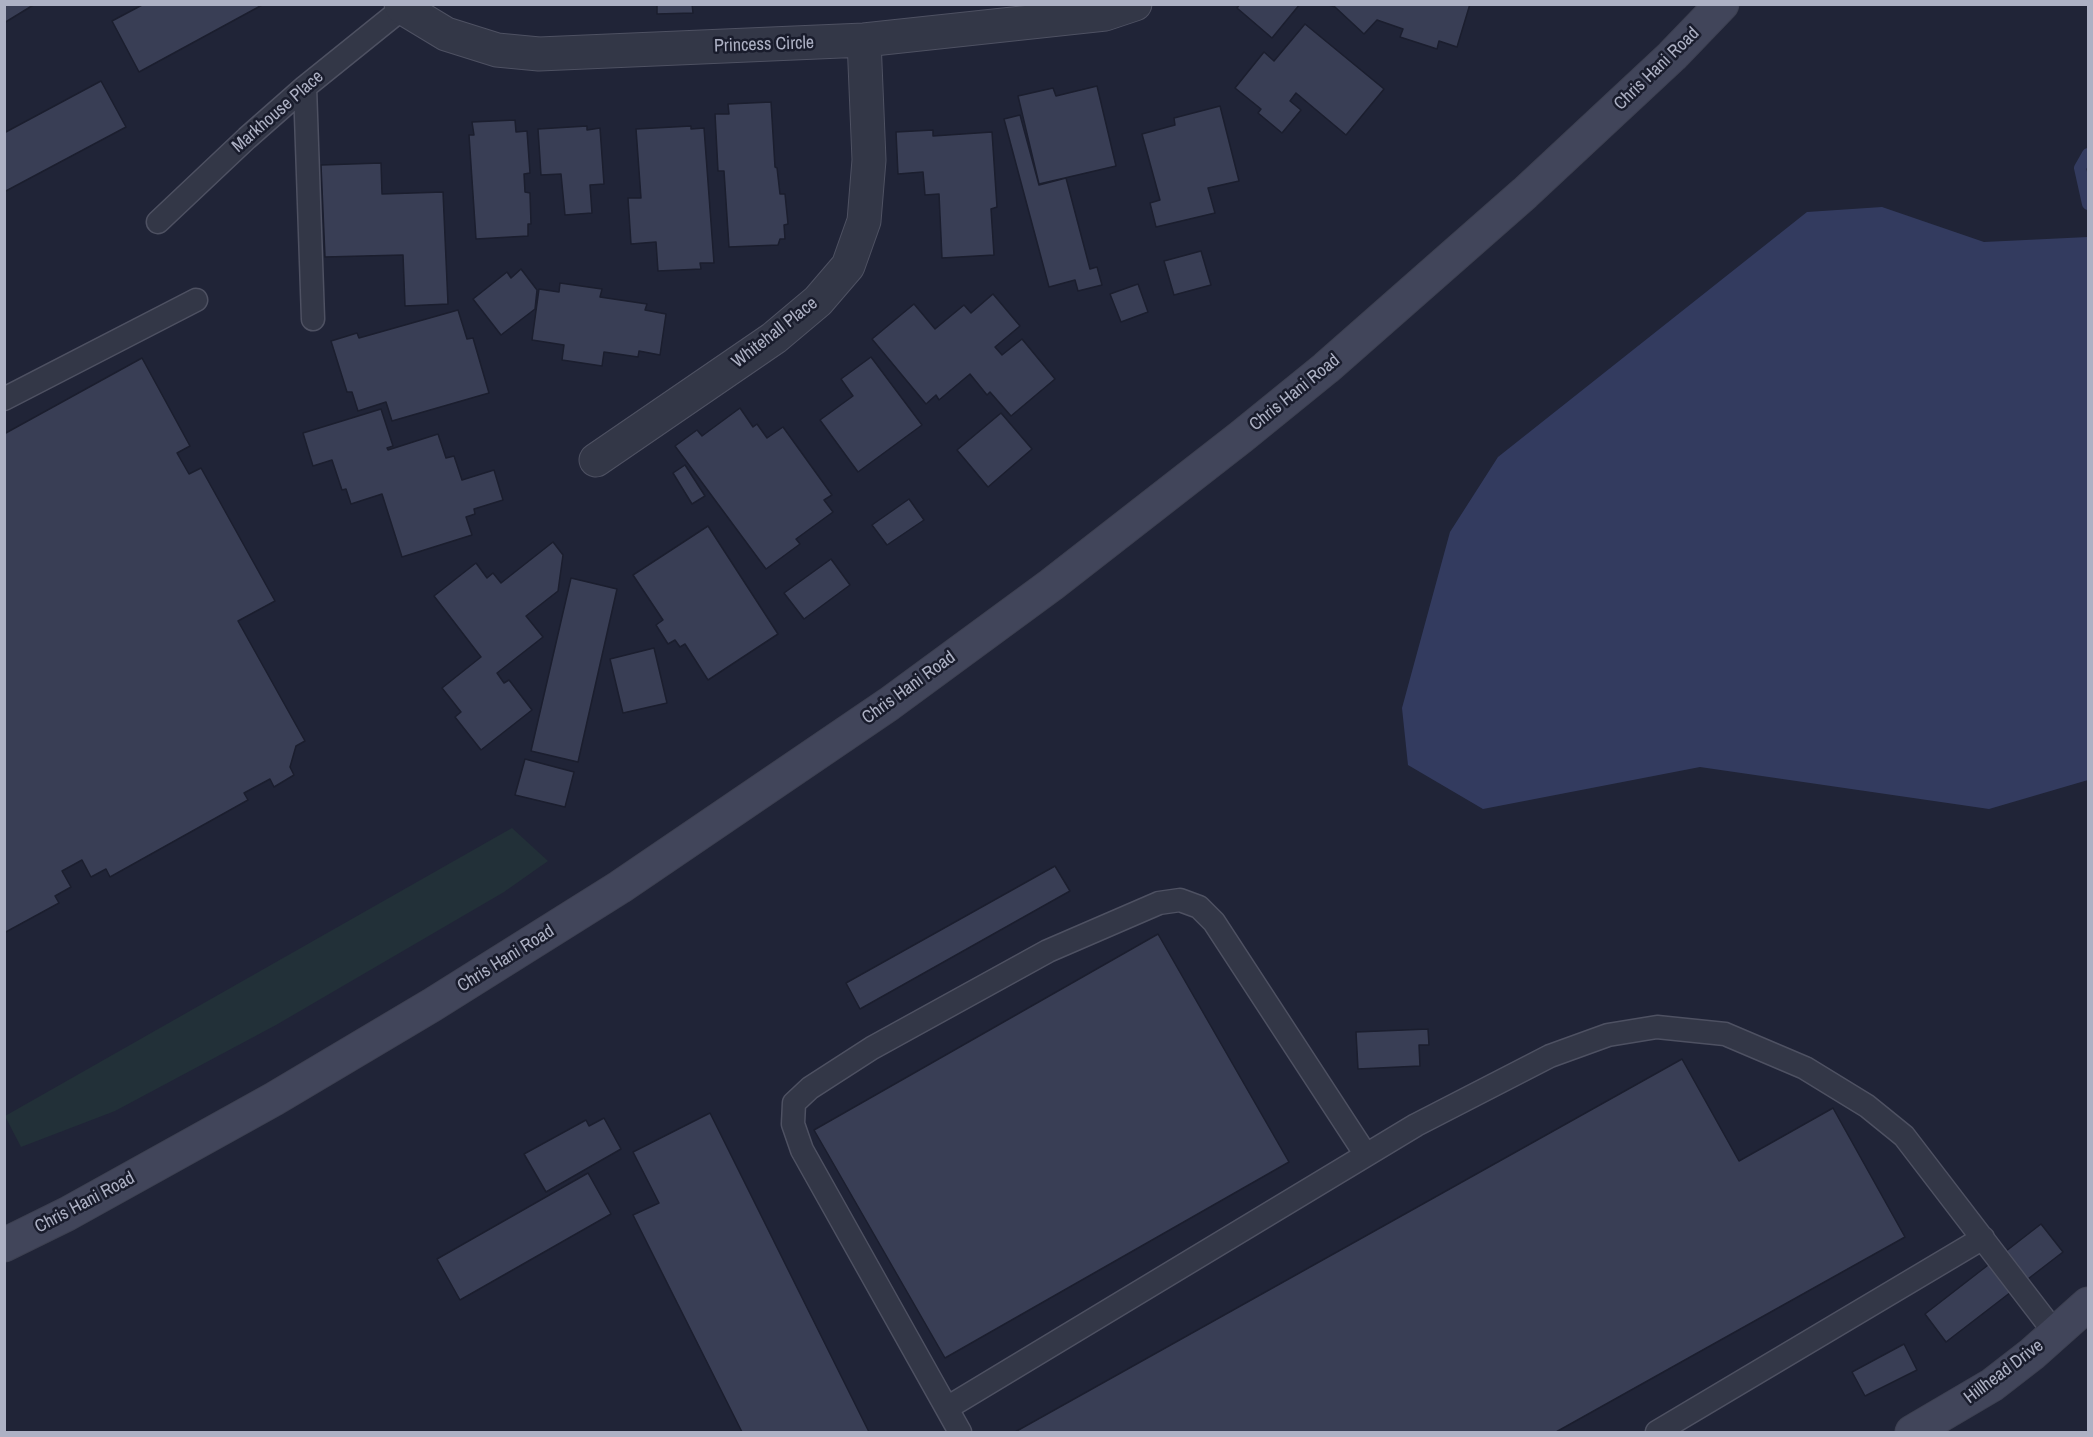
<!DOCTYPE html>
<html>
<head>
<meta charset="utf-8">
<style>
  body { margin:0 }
  #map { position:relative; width:2093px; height:1437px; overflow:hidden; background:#202437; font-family:"Archivo Narrow",sans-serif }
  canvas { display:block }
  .frame { position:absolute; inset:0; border:6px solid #adb1c4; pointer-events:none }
</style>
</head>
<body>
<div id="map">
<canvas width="2093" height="1437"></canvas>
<div class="frame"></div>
</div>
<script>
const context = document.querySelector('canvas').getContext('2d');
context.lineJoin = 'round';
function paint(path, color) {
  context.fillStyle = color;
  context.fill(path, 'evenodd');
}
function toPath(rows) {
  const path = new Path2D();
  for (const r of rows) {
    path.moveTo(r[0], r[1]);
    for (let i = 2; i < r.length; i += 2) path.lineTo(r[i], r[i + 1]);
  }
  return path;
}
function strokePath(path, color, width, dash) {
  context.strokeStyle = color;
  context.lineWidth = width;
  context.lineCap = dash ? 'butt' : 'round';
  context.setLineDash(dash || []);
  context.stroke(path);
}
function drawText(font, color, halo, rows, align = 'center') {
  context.font = font + ' "Archivo Narrow",sans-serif';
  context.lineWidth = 5;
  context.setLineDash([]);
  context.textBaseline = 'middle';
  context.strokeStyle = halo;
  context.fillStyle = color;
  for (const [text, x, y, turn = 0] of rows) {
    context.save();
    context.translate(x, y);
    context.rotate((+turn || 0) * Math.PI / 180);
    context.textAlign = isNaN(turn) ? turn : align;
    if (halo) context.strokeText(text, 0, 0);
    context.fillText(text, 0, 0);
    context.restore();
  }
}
const green = toPath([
  [512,828,548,861,504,892,276,1025,115,1111,21,1147,5,1116]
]);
const water = toPath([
  [1882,207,1984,242,2088,237,2088,780,1989,809,1700,767,1483,809,1408,765,1402,708,1450,532,1498,457,1807,212]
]);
const stream = toPath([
  [2088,154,2080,168,2088,204]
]);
const building = toPath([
  [4,4,35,4,4,23,4,4],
  [144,4,264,4,139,72,112,21,144,4],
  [657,4,692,4,693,13,657,14,657,4],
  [1240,4,1300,4,1272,38,1237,8,1240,4],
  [1326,4,1470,4,1457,47,1439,41,1437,49,1400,37,1403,29,1377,20,1364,34,1335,7,1326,4],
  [1305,24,1384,89,1346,135,1296,93,1290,101,1301,110,1282,133,1258,113,1261,109,1235,88,1264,52,1274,61,1305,24],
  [101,81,126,127,4,192,4,133,101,81],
  [1097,86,1116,166,1039,184,1018,96,1053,88,1056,96,1097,86],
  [771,102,775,167,777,168,780,194,785,194,788,224,784,225,785,239,780,239,778,245,729,247,724,171,718,171,715,114,729,114,728,104,771,102],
  [1220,106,1239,181,1208,188,1215,213,1156,227,1150,203,1160,200,1142,134,1175,125,1174,118,1220,106],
  [1020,115,1039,185,1066,178,1090,269,1097,267,1102,285,1078,291,1075,280,1049,287,1004,119,1020,115],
  [515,120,516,132,527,131,530,173,524,174,525,192,530,193,531,224,528,224,528,236,476,239,469,135,474,135,472,122,515,120],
  [587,126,587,130,600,128,604,184,590,185,592,213,565,215,561,174,541,175,538,129,587,126],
  [691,126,691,129,704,128,714,263,700,263,701,269,658,271,656,242,631,244,628,198,641,198,636,129,691,126],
  [933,130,933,136,992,132,997,207,991,209,994,255,942,258,939,194,925,195,923,172,898,174,896,132,933,130],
  [381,163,382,194,443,192,448,304,405,306,403,255,325,257,321,165,381,163],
  [1201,251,1211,285,1174,295,1164,261,1201,251],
  [521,269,537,290,535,309,501,335,473,299,507,272,511,278,521,269],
  [560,283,602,289,600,297,647,304,645,310,666,314,660,355,639,351,638,357,604,352,602,366,562,360,564,345,532,340,539,289,559,292,560,283],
  [1138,284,1148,312,1121,322,1110,294,1138,284],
  [993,294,1020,326,995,347,1002,355,1022,339,1055,379,1011,416,990,392,987,395,970,374,939,400,936,395,926,404,872,339,914,304,935,329,964,305,971,313,993,294],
  [458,310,467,339,473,338,489,393,392,421,386,402,358,411,352,392,347,392,331,341,357,333,359,338,458,310],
  [871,357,922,425,858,472,820,420,853,396,841,379,871,357],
  [142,358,190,446,177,453,189,474,201,468,275,601,238,621,305,741,296,746,290,767,294,775,274,787,270,779,244,793,248,800,110,877,106,869,91,877,82,860,62,871,71,887,55,896,59,903,4,933,4,434,142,358],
  [740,408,753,427,757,424,767,438,783,427,832,495,824,500,833,512,796,539,800,544,766,569,675,446,697,430,702,436,740,408],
  [381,409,393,446,387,448,388,450,438,434,446,458,454,456,462,480,494,470,503,500,474,509,475,514,466,517,472,535,402,557,382,494,351,504,346,489,342,490,332,460,313,466,303,433,381,409],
  [1001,413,1032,449,988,487,957,450,1001,413],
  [685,465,705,496,692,504,673,473,685,465],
  [909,499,924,520,887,545,872,525,909,499],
  [708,526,778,634,708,680,685,644,680,647,675,640,668,644,656,625,663,620,633,575,708,526],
  [553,542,563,555,558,591,526,616,543,637,497,673,504,683,509,680,532,710,481,750,455,717,461,712,442,688,481,657,434,596,476,563,487,578,493,573,501,583,553,542],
  [831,559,850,585,804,619,784,593,831,559],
  [571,578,617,589,578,762,531,751,571,578],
  [654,648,667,703,623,713,610,659,654,648],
  [525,759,574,772,565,807,515,795,525,759],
  [1055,866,1070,891,860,1009,846,983,1055,866],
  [1158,934,1289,1162,945,1358,814,1130,1158,934],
  [1428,1029,1429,1045,1419,1045,1420,1066,1358,1069,1356,1032,1428,1029],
  [1682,1059,1739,1161,1833,1108,1905,1237,1556,1432,1015,1432,1682,1059],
  [710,1113,869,1432,742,1432,633,1215,659,1203,633,1152,710,1113],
  [604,1118,621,1149,546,1192,524,1154,586,1120,589,1126,604,1118],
  [588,1173,611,1214,460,1300,437,1259,588,1173],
  [2041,1224,2063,1252,1946,1342,1925,1314,2041,1224],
  [1904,1344,1917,1370,1865,1396,1852,1372,1904,1344]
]);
const lane = toPath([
  [305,87,313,319],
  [158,222,247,138,305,87,403,8],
  [4,399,196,300],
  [947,1408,1416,1125,1550,1056,1608,1035,1657,1027,1725,1034,1805,1068,1867,1106,1904,1136,2055,1333],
  [960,1432,802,1150,793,1124,794,1103,810,1088,872,1048,1048,951,1159,903,1180,900,1199,907,1214,922,1366,1155],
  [1657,1432,1983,1238]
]);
const street = toPath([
  [401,4,403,8,446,34,497,50,539,54,864,40,1105,14,1135,4],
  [596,460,774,338,818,301,848,266,864,221,869,160,864,40]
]);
const secondary = toPath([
  [4,1245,67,1214,274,1099,432,1005,620,887,889,704,1051,585,1241,437,1326,368,1525,193,1672,56,1722,4],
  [1912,1432,1992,1385,2032,1354,2088,1304]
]);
const streetNames = [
  ["Princess Circle",764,45,-2],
  ["Chris Hani Road",1657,69,-44],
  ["Markhouse Place",278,112,-41],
  ["Whitehall Place",775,333,-38],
  ["Chris Hani Road",1295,393,-39],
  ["Chris Hani Road",909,688,-36],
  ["Chris Hani Road",506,959,-32],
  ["Chris Hani Road",85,1203,-28],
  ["Hillhead Drive",2004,1372,-37]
];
paint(green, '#223038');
paint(water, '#333b5f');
strokePath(stream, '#333b5f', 12);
paint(building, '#393e55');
strokePath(building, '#1b1e2e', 1.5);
strokePath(lane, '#4e5162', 25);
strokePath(street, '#4e5162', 35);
strokePath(secondary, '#3d4051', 35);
strokePath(lane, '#333747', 22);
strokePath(street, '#333747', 33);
strokePath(secondary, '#41455a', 33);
drawText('18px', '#adb1c4', '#191c2c', streetNames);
</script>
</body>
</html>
